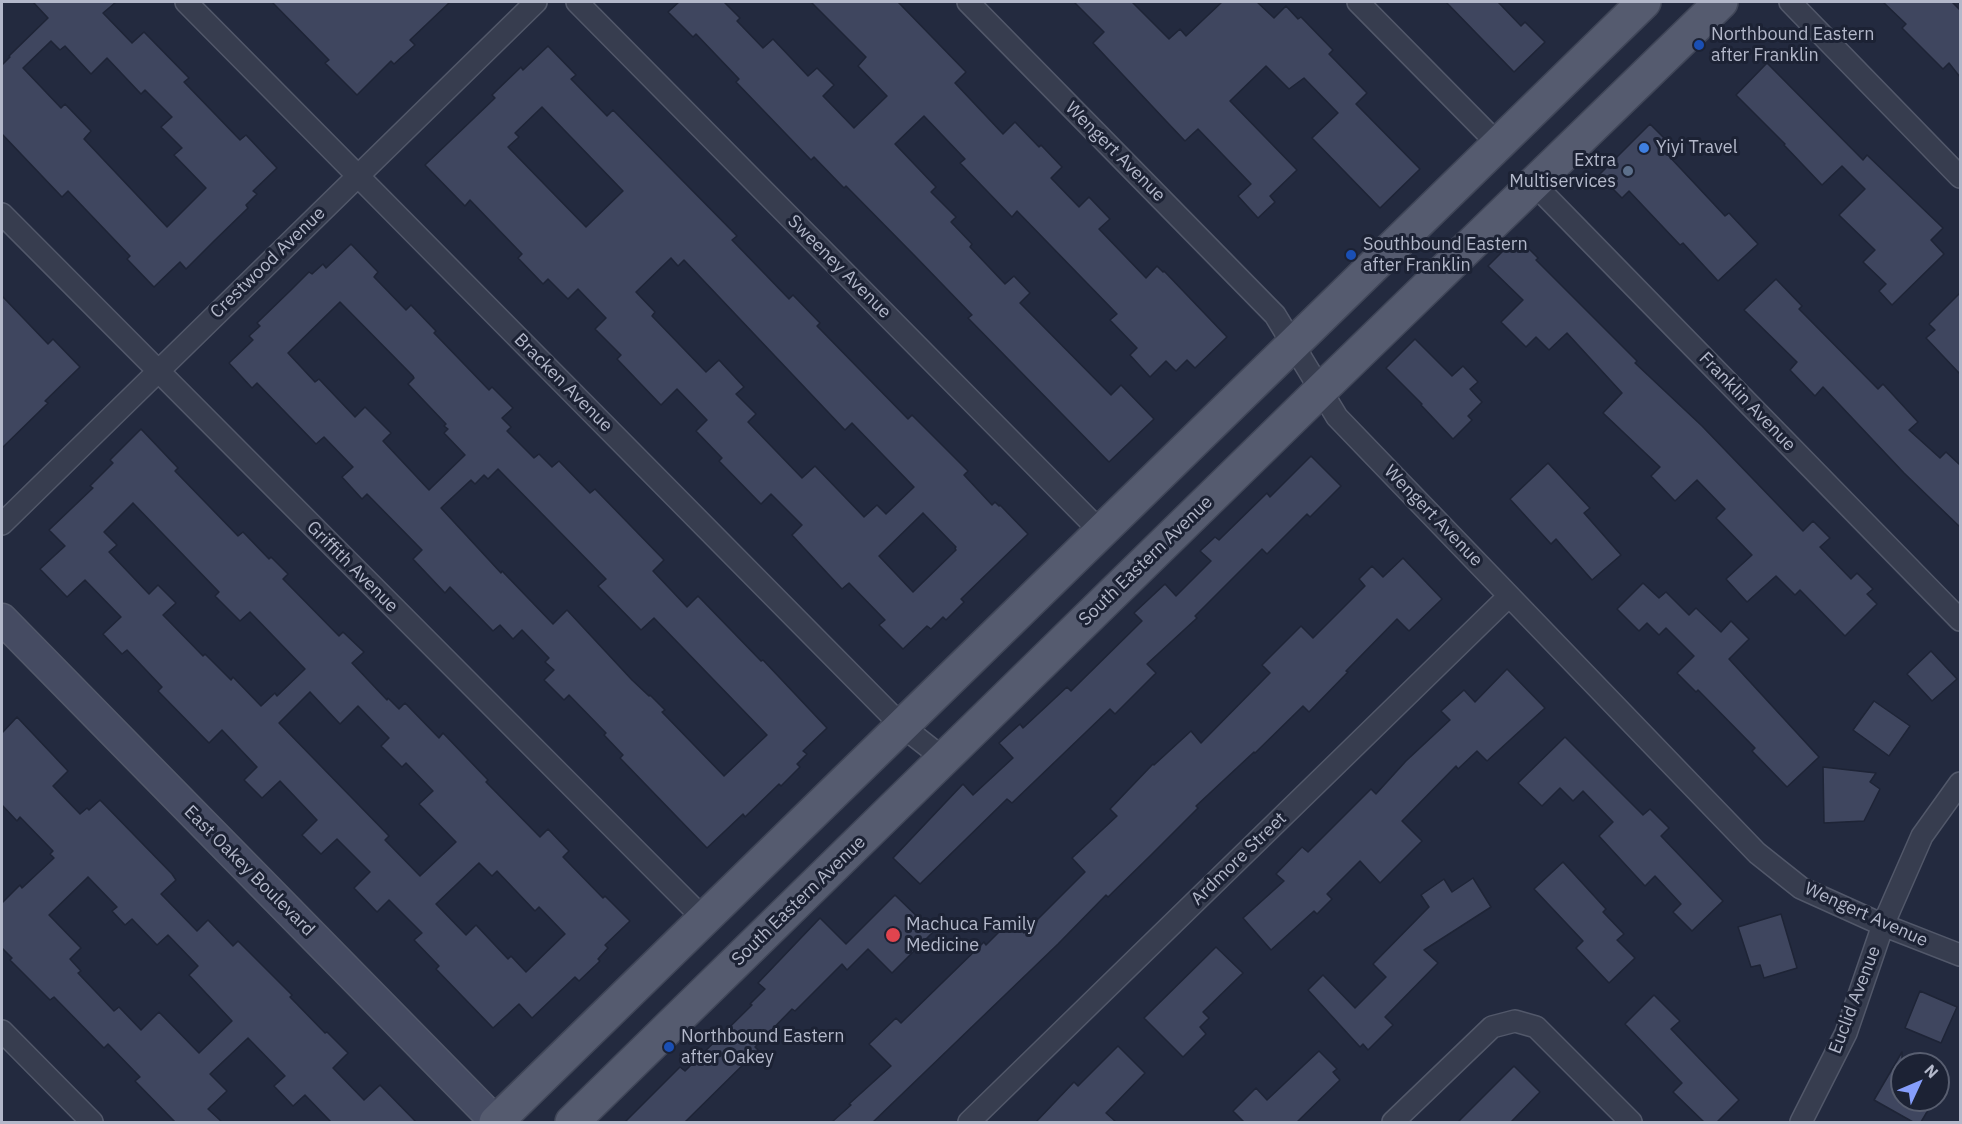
<!DOCTYPE html>
<html>
<head>
<meta charset="utf-8">
<style>
  body { margin:0 }
  #map { position:relative; width:1962px; height:1124px; overflow:hidden; background:#232a3f; font-family:"IBM Plex Sans",sans-serif }
  canvas { display:block }
  .frame { position:absolute; inset:0; border:3px solid #b3b8ca; pointer-events:none }
  .north { position:absolute; left:1890px; top:1052px; width:60px; height:60px; box-sizing:border-box; background:#1c2234; border:2px solid #585e70; border-radius:50%; rotate:46deg; font-size:16px; font-weight:700; line-height:24px; text-align:center; color:#b3b8ca }
  .north::after { content:''; display:block; margin:auto; width:21px; height:27px; background:#869efc; clip-path:polygon(50% 0,100% 100%,50% 72%,0 100%) }
</style>
</head>
<body>
<div id="map">
<canvas width="1962" height="1124"></canvas>
<div class="frame"></div>
<div class="north">N</div>
</div>
<script>
const context = document.querySelector('canvas').getContext('2d');
context.lineJoin = 'round';
function paint(path, color) {
  context.fillStyle = color;
  context.fill(path, 'evenodd');
}
function toPath(rows) {
  const path = new Path2D();
  for (const r of rows) {
    path.moveTo(r[0], r[1]);
    for (let i = 2; i < r.length; i += 2) path.lineTo(r[i], r[i + 1]);
  }
  return path;
}
function strokePath(path, color, width, dash) {
  context.strokeStyle = color;
  context.lineWidth = width;
  context.lineCap = dash ? 'butt' : 'round';
  context.setLineDash(dash || []);
  context.stroke(path);
}
function drawText(font, color, halo, rows, align = 'center') {
  context.font = font + ' "IBM Plex Sans",sans-serif';
  context.lineWidth = 6;
  context.setLineDash([]);
  context.textBaseline = 'middle';
  context.strokeStyle = halo;
  context.fillStyle = color;
  for (const [text, x, y, turn = 0] of rows) {
    context.save();
    context.translate(x, y);
    context.rotate((+turn || 0) * Math.PI / 180);
    context.textAlign = isNaN(turn) ? turn : align;
    if (halo) context.strokeText(text, 0, 0);
    context.fillText(text, 0, 0);
    context.restore();
  }
}
const building = toPath([
  [33,2,116,2,103,13,132,43,144,32,189,78,184,82,240,140,246,135,277,168,253,191,257,194,246,205,248,208,214,241,186,269,180,262,154,287,127,259,130,256,68,191,62,197,2,134,2,65,10,57,9,56,48,18,33,2],
  [51,41,60,50,65,46,91,74,107,58,141,94,145,90,172,117,161,127,182,148,174,155,206,188,167,227,84,139,91,131,65,104,61,108,23,68,51,41],
  [272,2,450,2,410,40,415,45,394,64,391,61,357,95,325,63,329,60,272,2],
  [679,2,724,2,740,18,737,21,763,48,773,39,808,76,817,68,834,85,823,96,854,128,887,96,858,66,866,57,811,2,898,2,966,72,955,83,1003,134,1015,122,1039,147,1041,145,1062,167,1051,178,1079,207,1089,197,1110,219,1099,229,1146,278,1157,266,1163,272,1164,271,1227,337,1195,368,1187,360,1176,371,1166,361,1150,377,1130,355,1137,348,1110,320,1117,314,1017,211,1012,217,960,163,965,159,924,116,895,144,936,187,931,192,956,217,951,222,972,244,970,247,1005,284,1014,276,1030,293,1020,303,1111,395,1121,385,1154,419,1109,462,968,318,972,315,915,256,846,186,844,188,814,157,811,160,736,82,739,79,696,34,693,37,668,12,679,2],
  [1074,2,1132,2,1169,39,1180,29,1186,36,1222,2,1257,2,1274,18,1286,6,1298,19,1301,17,1333,50,1329,54,1367,93,1356,104,1420,169,1380,208,1312,138,1338,113,1304,78,1289,89,1266,66,1230,101,1297,170,1270,196,1275,202,1258,218,1238,196,1251,184,1198,129,1185,141,1167,122,1093,43,1104,32,1074,2],
  [1446,2,1498,2,1521,26,1525,22,1545,42,1514,72,1446,2],
  [1883,2,1952,2,1960,10,1960,77,1949,63,1943,69,1902,28,1906,24,1883,2],
  [548,46,576,75,571,79,607,116,613,110,737,236,732,240,789,299,793,295,820,323,817,326,908,419,912,415,968,471,964,475,992,505,995,502,999,506,1000,505,1028,534,961,599,964,602,946,620,943,617,931,629,927,626,903,649,879,625,885,620,849,583,842,589,792,535,802,525,771,494,761,504,719,461,722,458,696,431,707,420,677,389,661,405,617,359,621,355,595,329,606,318,578,289,568,299,548,279,543,284,518,258,522,254,470,200,465,206,425,165,495,98,492,95,521,67,523,70,548,46],
  [542,107,623,191,586,227,508,147,519,137,515,133,542,107],
  [671,258,678,266,684,260,845,430,852,423,914,487,886,514,877,505,864,517,815,466,802,478,748,422,756,414,736,394,744,387,719,360,706,372,652,316,655,312,636,292,671,258],
  [923,513,956,547,955,548,956,550,913,592,879,556,923,513],
  [1767,63,1863,160,1867,155,1943,228,1931,240,1944,254,1892,305,1879,291,1886,284,1863,262,1875,250,1839,215,1865,189,1842,166,1822,185,1784,145,1785,144,1736,95,1767,63],
  [1650,124,1673,147,1667,154,1725,216,1729,213,1758,244,1718,281,1683,243,1680,245,1629,191,1622,198,1599,175,1650,124],
  [1517,237,1538,258,1536,260,1637,361,1635,363,1702,426,1803,531,1813,521,1830,538,1820,547,1851,579,1857,573,1873,589,1867,594,1877,604,1845,636,1800,590,1795,595,1776,576,1747,602,1726,579,1752,555,1716,518,1725,509,1697,480,1675,501,1651,476,1660,467,1603,413,1622,393,1567,333,1549,350,1536,337,1526,347,1501,322,1523,300,1488,266,1517,237],
  [351,244,378,272,374,277,406,310,411,305,436,331,434,333,489,390,492,387,513,408,502,418,511,427,507,431,534,458,539,454,552,467,559,461,590,493,595,489,664,560,653,571,687,607,698,596,761,661,763,660,827,728,803,751,807,754,797,764,800,767,781,786,779,784,745,817,743,814,707,848,620,758,623,755,604,735,606,733,569,695,564,700,544,680,554,670,545,662,549,658,522,630,513,639,500,625,493,631,450,587,445,593,413,559,422,550,367,494,362,499,342,477,353,467,324,437,316,444,257,383,252,388,229,363,253,340,249,336,260,326,257,323,291,290,309,272,312,274,323,264,326,268,351,244],
  [340,302,413,376,414,378,408,384,446,424,444,426,448,429,444,433,465,455,429,490,383,441,391,433,365,407,355,417,319,379,315,382,288,353,340,302],
  [498,469,606,579,598,586,641,630,654,618,767,735,724,776,662,712,665,710,650,695,649,696,632,680,567,610,553,624,502,571,501,573,441,508,471,480,475,484,484,475,488,479,498,469],
  [1776,279,1802,306,1799,309,1878,389,1883,384,1918,422,1909,430,1940,458,1946,452,1960,465,1960,527,1904,473,1823,387,1815,396,1790,370,1797,362,1744,310,1776,279],
  [1960,293,1960,374,1926,338,1935,330,1929,324,1960,293],
  [2,296,48,344,53,339,80,367,45,401,48,403,2,448,2,296],
  [1415,339,1452,376,1463,366,1478,382,1470,389,1482,402,1468,416,1472,420,1453,439,1421,405,1422,404,1386,368,1415,339],
  [141,429,178,468,175,471,238,536,243,532,269,559,271,557,288,574,283,579,339,636,343,632,364,652,352,663,387,700,388,698,399,709,405,703,439,738,443,733,488,780,486,782,540,837,548,829,569,851,563,857,603,898,605,896,630,921,605,945,608,948,598,959,600,961,579,981,575,977,532,1018,519,1004,493,1028,436,969,439,966,414,940,422,933,389,900,377,912,354,888,370,872,337,839,321,854,302,835,317,820,280,781,262,798,244,780,257,767,222,730,209,743,158,691,162,687,127,650,122,654,103,634,121,617,85,580,67,597,40,569,65,546,49,530,93,488,90,486,113,463,110,460,141,429],
  [133,503,219,592,215,596,240,621,250,612,305,669,277,696,275,693,261,706,233,677,231,680,205,654,203,656,163,615,176,603,158,585,149,594,111,554,109,552,117,545,104,532,133,503],
  [310,692,340,724,358,706,389,738,381,746,402,767,406,763,433,791,419,804,456,842,420,876,385,840,389,836,279,723,310,692],
  [479,863,492,876,497,871,535,911,539,907,565,934,526,972,511,956,508,959,476,925,466,935,436,904,479,863],
  [1311,456,1341,486,1310,517,1307,514,1267,554,1262,549,1195,616,1197,618,1147,664,1156,673,1115,714,1110,709,1012,803,1007,799,920,884,893,858,963,784,973,795,1013,758,999,743,1020,724,1023,728,1067,687,1071,691,1142,621,1134,613,1165,584,1176,596,1211,561,1200,551,1215,537,1219,540,1267,493,1270,497,1311,456],
  [1548,463,1590,508,1584,513,1621,555,1592,580,1556,539,1551,544,1510,499,1548,463],
  [1403,558,1442,599,1409,631,1397,619,1346,671,1348,672,1309,712,1303,706,1255,753,1254,752,1196,806,1198,808,1150,856,1108,897,1106,895,1058,944,873,1122,832,1122,851,1105,849,1104,891,1066,869,1044,896,1018,901,1023,984,942,986,945,1011,920,1024,933,1085,872,1072,858,1117,816,1110,809,1153,764,1154,765,1191,731,1201,743,1270,673,1262,665,1301,626,1313,638,1365,586,1359,579,1372,566,1383,577,1403,558],
  [1643,583,1659,598,1666,592,1689,615,1696,608,1721,632,1731,621,1749,639,1729,659,1819,757,1787,787,1752,751,1755,748,1698,690,1696,692,1677,673,1694,656,1666,628,1659,635,1647,623,1639,631,1617,609,1643,583],
  [1931,651,1957,679,1932,701,1907,674,1931,651],
  [1507,669,1545,708,1487,761,1477,751,1458,769,1456,766,1402,821,1422,841,1380,883,1360,861,1327,894,1332,899,1317,914,1314,911,1271,950,1243,918,1284,881,1276,874,1302,847,1308,852,1371,789,1376,794,1406,761,1450,720,1441,711,1464,690,1475,702,1507,669],
  [1874,701,1910,726,1889,756,1853,730,1874,701],
  [17,717,68,771,53,786,80,814,87,808,89,810,100,800,172,874,176,880,161,894,197,931,208,920,233,946,238,941,292,995,290,997,325,1033,327,1032,348,1053,333,1068,364,1100,380,1085,416,1122,331,1122,305,1095,293,1106,274,1086,285,1076,248,1038,210,1074,227,1091,208,1109,222,1122,175,1122,135,1081,140,1077,108,1044,104,1048,54,997,50,1000,10,960,12,958,2,948,2,903,20,885,22,888,54,858,50,854,53,851,20,817,17,821,2,805,2,733,17,717],
  [88,877,117,907,112,911,125,925,132,919,157,945,168,935,198,966,189,975,232,1021,199,1053,159,1012,141,1030,119,1007,114,1011,78,973,81,971,70,959,81,948,49,915,88,877],
  [1565,737,1643,815,1650,809,1669,828,1661,836,1723,901,1692,931,1673,912,1681,904,1655,876,1645,886,1599,836,1613,822,1583,791,1573,801,1560,788,1542,806,1518,783,1565,737],
  [1823,767,1876,773,1870,782,1880,789,1864,821,1824,823,1823,767],
  [1563,862,1606,909,1603,912,1624,934,1617,940,1635,958,1609,983,1576,948,1583,941,1534,889,1563,862],
  [1473,878,1491,907,1424,950,1438,963,1385,1017,1393,1025,1368,1050,1363,1044,1360,1047,1308,990,1323,975,1355,1008,1386,977,1373,964,1429,907,1421,895,1444,879,1452,892,1473,878],
  [895,895,933,932,892,973,868,949,847,970,842,964,795,1011,792,1009,755,1047,758,1050,685,1122,625,1122,680,1067,685,1071,752,1005,750,1004,765,989,758,983,820,918,846,944,895,895],
  [1781,914,1797,968,1764,978,1760,965,1751,967,1738,927,1781,914],
  [1216,947,1243,973,1203,1012,1209,1018,1200,1027,1206,1034,1183,1057,1144,1018,1216,947],
  [1920,991,1957,1007,1941,1043,1905,1028,1920,991],
  [1654,995,1680,1021,1671,1029,1739,1100,1717,1122,1704,1122,1673,1092,1682,1083,1625,1024,1654,995],
  [1118,1046,1145,1073,1106,1113,1116,1122,1036,1122,1074,1082,1078,1086,1118,1046],
  [1319,1051,1337,1069,1333,1072,1340,1080,1297,1122,1244,1122,1233,1111,1256,1088,1267,1100,1319,1051],
  [1902,1052,1902,1100,1934,1100,1921,1122,1913,1122,1874,1100,1902,1052],
  [1514,1066,1540,1092,1511,1122,1458,1122,1514,1066]
]);
const street = toPath([
  [186,2,902,726,944,759],
  [577,2,1101,532],
  [968,2,1275,315,1337,417,1757,853,1801,888,1883,925,1960,955],
  [1358,2,1498,144],
  [1790,2,1960,177],
  [1534,184,1960,620],
  [2,214,704,919],
  [2,524,536,2],
  [2,1031,92,1122],
  [969,1122,1509,596],
  [1393,1122,1492,1027,1515,1021,1536,1027,1631,1122],
  [1801,1122,1846,1033,1883,925,1922,836,1960,783]
]);
const secondary = toPath([
  [2,619,496,1122]
]);
const primary = toPath([
  [496,1122,1644,2],
  [572,1122,1321,390,1721,2]
]);
const markers = [
  [1699,45,6,"#1a4fb4"],
  [1644,148,6,"#3f7fe0"],
  [1628,171,6,"#5c6f8a"],
  [1351,255,6,"#1a4fb4"],
  [893,935,8,"#e0444e"],
  [669,1047,6,"#1a4fb4"]
];
const poiNames = [
  ["Northbound Eastern",1711,35],
  ["after Franklin",1711,56],
  ["Yiyi Travel",1656,148],
  ["Extra",1616,161,"right"],
  ["Multiservices",1616,182,"right"],
  ["Southbound Eastern",1363,245],
  ["after Franklin",1363,266],
  ["Machuca Family",906,925],
  ["Medicine",906,946],
  ["Northbound Eastern",681,1037],
  ["after Oakey",681,1058]
];
const streetNames = [
  ["Wengert Avenue",1115,152,45],
  ["Crestwood Avenue",268,263,-44],
  ["Sweeney Avenue",839,267,45],
  ["Bracken Avenue",563,383,45],
  ["Franklin Avenue",1747,402,46],
  ["Wengert Avenue",1433,516,46],
  ["South Eastern Avenue",1146,561,-44],
  ["Griffith Avenue",352,567,45],
  ["Ardmore Street",1239,859,-44],
  ["East Oakey Boulevard",249,871,45],
  ["South Eastern Avenue",799,901,-44],
  ["Wengert Avenue",1866,915,24],
  ["Euclid Avenue",1855,1000,-69]
];
paint(building, '#3f465f');
strokePath(building, '#1e2436', 1.5);
strokePath(street, '#52586a', 24);
strokePath(secondary, '#52586a', 33);
strokePath(primary, '#404658', 36);
strokePath(street, '#373d4f', 21);
strokePath(secondary, '#454b62', 30);
strokePath(primary, '#555b6f', 33);
for (const [x, y, r, color] of markers) {
  const dot = new Path2D();
  dot.arc(x, y, r, 0, 2 * Math.PI);
  context.fillStyle = color;
  context.fill(dot);
  strokePath(dot, '#1c2234', 2);
}
drawText('18px', '#b3b8ca', '#1c2234', poiNames, 'left');
drawText('18px', '#b3b8ca', '#1c2234', streetNames);
</script>
</body>
</html>
